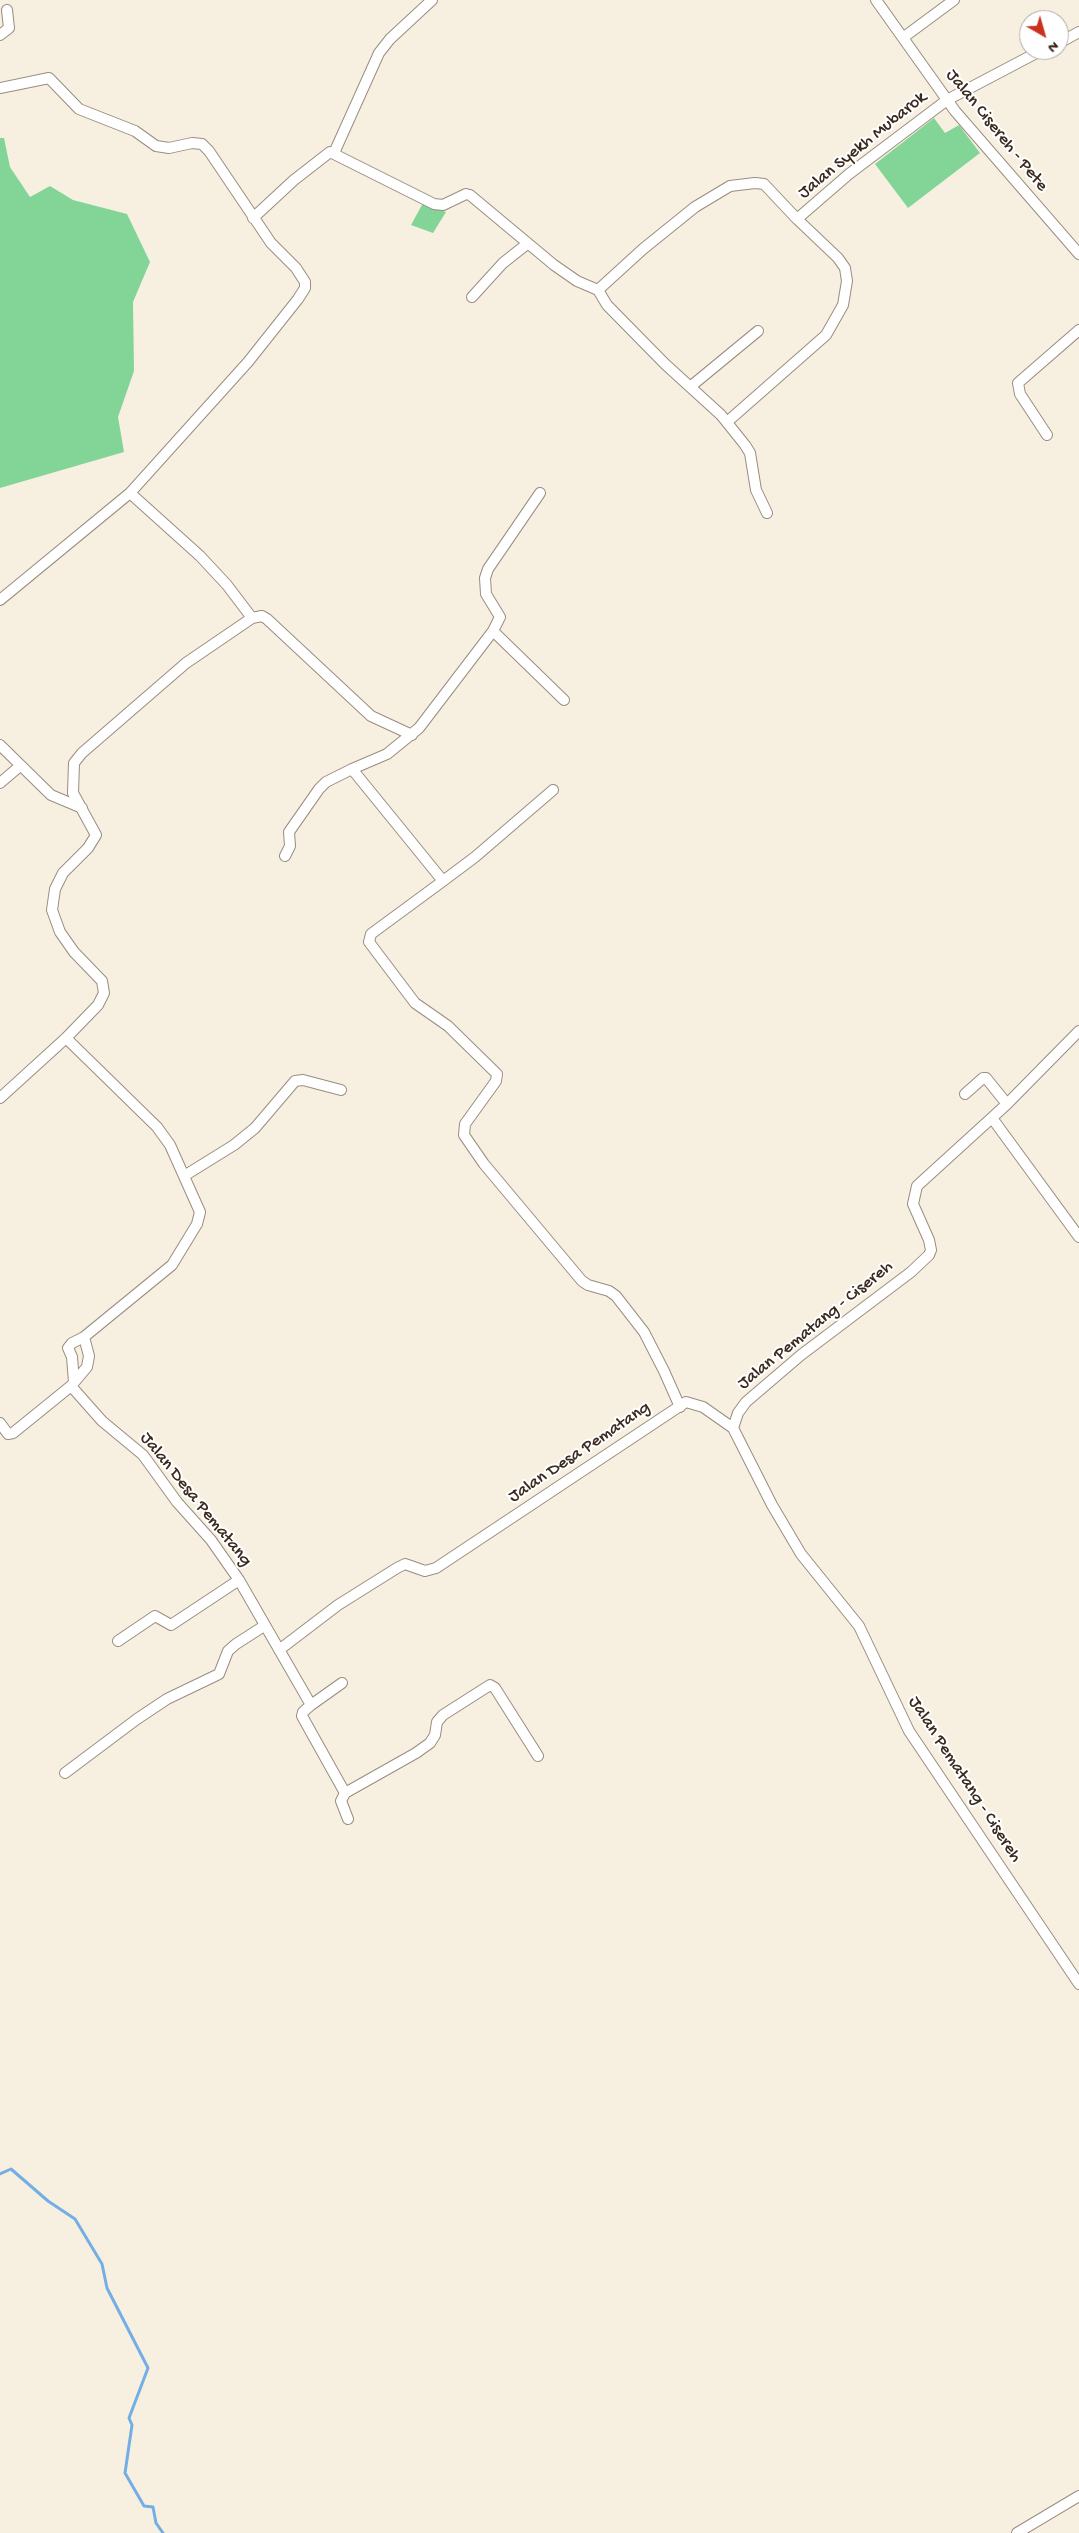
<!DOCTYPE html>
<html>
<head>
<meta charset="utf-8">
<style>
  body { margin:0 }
  #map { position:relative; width:1079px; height:2533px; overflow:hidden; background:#f7f0e1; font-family:"Gochi Hand",sans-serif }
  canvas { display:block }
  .north { position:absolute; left:1019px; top:10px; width:50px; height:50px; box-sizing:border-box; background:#fff; border:1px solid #b1aaa5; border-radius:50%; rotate:142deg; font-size:14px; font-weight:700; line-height:20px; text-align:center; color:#3b2a1e }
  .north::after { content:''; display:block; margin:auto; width:18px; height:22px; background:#c8321e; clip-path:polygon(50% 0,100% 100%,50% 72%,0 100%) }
</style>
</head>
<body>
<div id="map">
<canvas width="1079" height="2533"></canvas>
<div class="north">N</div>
</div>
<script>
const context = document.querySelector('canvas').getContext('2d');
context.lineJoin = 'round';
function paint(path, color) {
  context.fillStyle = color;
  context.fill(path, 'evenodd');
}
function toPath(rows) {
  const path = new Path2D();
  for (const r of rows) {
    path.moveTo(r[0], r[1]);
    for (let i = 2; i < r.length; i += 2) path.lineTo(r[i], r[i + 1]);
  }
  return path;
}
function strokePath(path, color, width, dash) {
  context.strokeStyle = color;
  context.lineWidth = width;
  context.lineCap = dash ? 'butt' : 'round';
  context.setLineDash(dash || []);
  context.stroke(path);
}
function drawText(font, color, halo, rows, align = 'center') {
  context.font = font + ' "Gochi Hand",sans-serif';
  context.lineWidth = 4;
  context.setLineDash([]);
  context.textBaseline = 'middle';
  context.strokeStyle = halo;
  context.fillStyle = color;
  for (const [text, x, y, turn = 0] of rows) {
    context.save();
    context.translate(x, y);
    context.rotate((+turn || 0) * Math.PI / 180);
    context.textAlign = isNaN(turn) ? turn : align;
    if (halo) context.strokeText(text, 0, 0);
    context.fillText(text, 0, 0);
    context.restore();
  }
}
const green = toPath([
  [934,118,945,133,959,125,980,153,908,208,875,164],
  [0,138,4,138,10,167,30,197,50,186,73,200,127,214,150,262,133,302,134,371,118,417,124,452,0,488],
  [423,203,446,212,433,233,411,225]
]);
const stream = toPath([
  [0,2174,11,2169,48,2201,75,2219,102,2264,107,2288,148,2368,129,2418,132,2425,125,2473,144,2506,153,2507,156,2523,163,2533]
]);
const street = toPath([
  [876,0,955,111,1079,254],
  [0,35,9,28,7,10],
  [904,37,954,0],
  [1059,43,1079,32],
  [0,88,49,78,79,109,135,131,156,146,169,148,192,143,202,144,209,151,271,243,296,268,305,282,305,288,298,299,248,362,130,493,200,556,227,585,252,618,186,663,82,753,74,763,73,793,96,835,88,848,63,873,55,889,52,910,60,932,74,952,102,981,104,993,98,1005,66,1038,0,1098],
  [334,153,379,53,390,39,432,0],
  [253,218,294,180,330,152,434,204,443,205,466,194,470,195,554,265,577,281,598,290],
  [598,290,643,249,695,207,730,186,755,183,764,184,797,219,849,174,947,100,1042,50],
  [598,290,607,305,665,364,721,415,745,445,750,453,756,490,767,513],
  [472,297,503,263,527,244],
  [690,387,758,331],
  [727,422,826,335,843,305,847,281,845,268,838,258,797,219],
  [1047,435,1020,394,1018,383,1079,330],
  [540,493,488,569,485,578,486,594,500,617,493,631,419,728,387,754,352,769,443,881,371,934,369,942,415,1003,448,1026,497,1074,496,1081,465,1124,464,1135,484,1164,582,1281,588,1285,609,1291,616,1296,644,1332,664,1371,680,1407],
  [0,600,130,493],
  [252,618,262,616,267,619,371,716,412,735],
  [493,631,564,700],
  [0,745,51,795,82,808],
  [0,783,20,766],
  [285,856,290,846,289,832,319,789,326,782,352,769],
  [443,881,475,857,553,790],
  [1079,1031,1007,1104,917,1186,913,1204,929,1240,931,1250,929,1255,911,1272,801,1355,746,1402,738,1413,733,1428,772,1505,801,1554,859,1626,909,1731,1079,1984],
  [66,1038,157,1127,170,1145,200,1212,197,1224,172,1265,84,1337,89,1356,87,1367,71,1386],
  [965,1094,983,1078,986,1078,1007,1104],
  [992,1118,1079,1237],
  [184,1176,234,1145,255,1128,295,1081,303,1080,341,1090],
  [74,1382,72,1357,68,1348,72,1343,84,1337],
  [0,1423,8,1434,13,1433,71,1386,102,1421,143,1455,177,1502,211,1540,239,1580,311,1705],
  [118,1641,155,1616,171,1625,239,1580],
  [279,1650,338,1605,397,1568,405,1564,425,1571,436,1568,686,1402,703,1407,733,1428],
  [342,1683,311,1705,303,1712,302,1716,345,1793,341,1801,348,1819],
  [65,1773,137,1719,167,1699,219,1674,228,1651,236,1644,264,1626],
  [345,1793,416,1753,430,1743,435,1735,437,1722,443,1715,490,1685,495,1688,538,1756],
  [1017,2533,1079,2496]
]);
const streetNames = [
  ["Jalan Cisereh - Pete",996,131,51],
  ["Jalan Syekh Mubarok",863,146,-39],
  ["Jalan Pematang - Cisereh",816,1326,-39],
  ["Jalan Desa Pematang",580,1453,-34],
  ["Jalan Desa Pematang",195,1500,51],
  ["Jalan Pematang - Cisereh",964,1780,57]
];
paint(green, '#82d597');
strokePath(stream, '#73aee4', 3);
strokePath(street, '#998d80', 12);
strokePath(street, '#fff', 10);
drawText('18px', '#3b2a1e', '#fff', streetNames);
</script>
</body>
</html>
